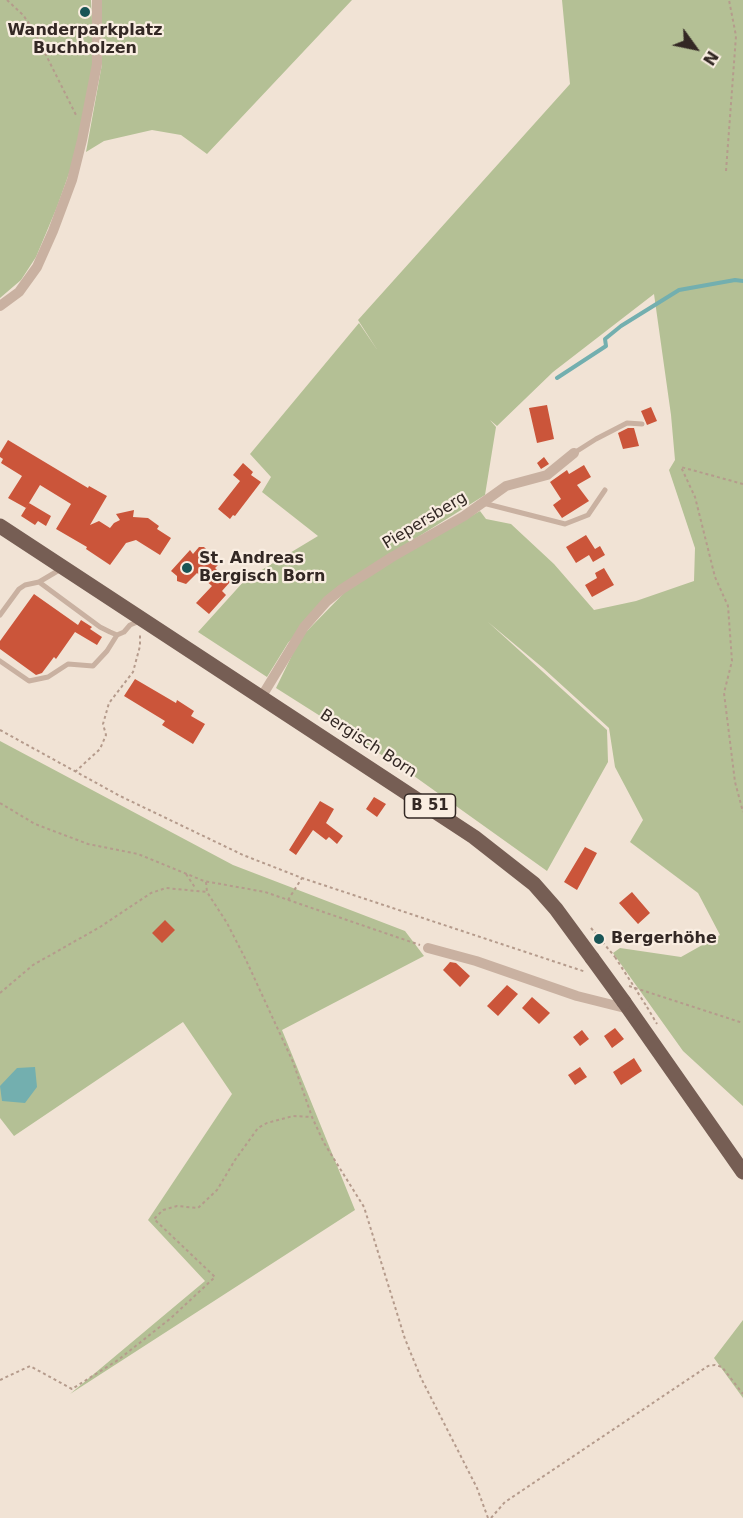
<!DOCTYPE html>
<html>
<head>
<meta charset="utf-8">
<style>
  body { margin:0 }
  #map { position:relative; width:743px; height:1518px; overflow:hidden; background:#f1e3d5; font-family:"DejaVu Sans",sans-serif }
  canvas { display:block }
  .north { position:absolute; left:665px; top:18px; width:60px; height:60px; -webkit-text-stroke:4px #f9ede1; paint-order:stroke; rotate:123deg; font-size:16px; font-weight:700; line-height:24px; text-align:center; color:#332824 }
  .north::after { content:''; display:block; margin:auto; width:21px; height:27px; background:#332824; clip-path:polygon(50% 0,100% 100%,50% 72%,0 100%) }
</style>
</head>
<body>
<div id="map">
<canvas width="743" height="1518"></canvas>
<div class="north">N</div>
</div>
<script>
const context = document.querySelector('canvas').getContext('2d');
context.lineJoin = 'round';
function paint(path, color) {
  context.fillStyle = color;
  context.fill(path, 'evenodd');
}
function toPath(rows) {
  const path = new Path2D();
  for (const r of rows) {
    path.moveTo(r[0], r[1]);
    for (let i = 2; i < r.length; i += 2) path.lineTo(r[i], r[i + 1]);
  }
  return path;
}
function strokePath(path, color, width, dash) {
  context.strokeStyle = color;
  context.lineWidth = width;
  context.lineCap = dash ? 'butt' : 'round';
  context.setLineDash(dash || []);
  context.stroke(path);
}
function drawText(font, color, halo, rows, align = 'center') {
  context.font = font + ' "DejaVu Sans",sans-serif';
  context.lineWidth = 4.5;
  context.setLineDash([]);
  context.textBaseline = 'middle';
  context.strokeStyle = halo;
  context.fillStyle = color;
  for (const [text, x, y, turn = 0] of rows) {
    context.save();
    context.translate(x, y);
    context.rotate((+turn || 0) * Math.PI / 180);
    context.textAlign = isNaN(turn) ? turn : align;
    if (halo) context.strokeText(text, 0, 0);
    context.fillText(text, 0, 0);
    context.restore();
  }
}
const green = toPath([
  [0,0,91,0,94,62,81,140,57,207,36,257,21,280,0,298],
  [102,0,352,0,207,154,181,135,152,130,104,141,86,152,102,64],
  [562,0,743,0,743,1106,683,1051,613,953,620,948,681,957,720,935,698,893,630,842,643,820,615,767,609,728,543,668,488,622,607,730,608,762,547,871,407,771,276,688,296,647,306,632,347,590,395,559,480,511,486,519,511,524,554,564,594,610,636,601,694,581,695,548,669,470,675,460,671,415,654,294,553,372,497,426,490,420,496,427,485,495,341,585,288,643,267,677,198,632,245,580,318,536,262,492,271,477,250,454,359,323,378,351,358,320,570,84],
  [0,741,233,865,405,931,424,956,282,1030,355,1210,70,1394,205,1281,148,1220,232,1094,183,1022,14,1136,0,1118],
  [743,1320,743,1398,714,1358]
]);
const water = toPath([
  [35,1067,37,1087,25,1103,2,1101,0,1086,17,1068]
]);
const stream = toPath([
  [557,378,606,346,605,339,621,326,679,290,735,280,743,281]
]);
const building = toPath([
  [547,405,554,439,537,443,529,408],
  [651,407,657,421,647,425,641,411],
  [628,428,634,428,639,446,623,449,618,433],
  [8,440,88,488,89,486,107,496,90,525,99,521,110,528,114,523,120,520,116,514,134,510,133,517,148,518,159,526,157,529,171,538,160,555,136,540,126,543,110,565,86,549,87,547,56,529,71,504,40,485,26,508,8,498,22,476,1,463,3,459,0,457,0,453],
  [544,457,549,464,541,469,537,463],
  [243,463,253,472,251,475,261,482,235,516,233,515,230,519,218,509,240,481,233,475],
  [584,465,591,477,577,485,589,501,562,518,553,505,561,499,550,482,567,470,569,474],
  [29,503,51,516,46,526,38,521,35,525,21,516],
  [586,535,595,549,600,546,605,555,593,562,589,555,576,563,566,547],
  [199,547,204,547,208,551,208,555,218,565,215,568,230,582,222,591,226,595,209,614,196,603,212,586,197,573,186,584,177,581,177,576,171,571,190,550,193,554],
  [604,568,614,585,592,597,585,585,597,578,595,573],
  [34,594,78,625,81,620,92,627,90,629,102,637,97,645,75,632,56,659,54,657,42,673,36,675,0,649,0,641],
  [135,679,176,703,177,700,194,711,191,716,205,724,193,744,162,725,165,721,124,696],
  [374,797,386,804,377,817,366,809],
  [320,801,334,809,326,823,343,836,337,844,329,837,326,840,313,830,296,855,289,850],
  [585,847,597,853,577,890,564,882],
  [632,892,650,913,638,924,619,903],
  [165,920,175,930,162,943,152,933],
  [450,962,456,963,470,976,460,987,443,970],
  [507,985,518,994,498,1016,487,1006],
  [532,997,550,1013,539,1024,522,1008],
  [615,1028,624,1039,612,1048,604,1036],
  [582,1030,589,1039,580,1046,573,1037],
  [634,1058,642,1071,621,1085,613,1072],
  [580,1067,587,1077,575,1085,568,1075]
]);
const path = toPath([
  [7,0,23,15,33,29,76,115],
  [726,171,736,36,729,0],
  [743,484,681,467,695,497,715,577,728,606,732,661,724,693,735,782,743,812],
  [0,730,120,796,243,855,302,878,586,972],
  [75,772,100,749,106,735,103,724,109,703,133,672,140,646,140,634],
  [0,803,35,824,88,844,138,854,204,881,265,892,420,945],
  [186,874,196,889],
  [206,882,207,892,227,923,246,960,293,1062,312,1117,324,1143,364,1207,405,1339,421,1378,477,1488,488,1518],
  [288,900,302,878],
  [591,928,615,957],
  [629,986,743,1023],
  [0,993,33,965,100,927,151,893,166,888,207,892],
  [647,1007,657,1024],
  [0,1380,30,1366,72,1389,118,1360,171,1318,215,1277,154,1219,163,1210,177,1206,198,1208,217,1190,235,1160,258,1128,267,1123,293,1116,312,1117],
  [491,1518,505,1502,708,1366,715,1365,722,1367,743,1394]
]);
const lane = toPath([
  [574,453,596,439,627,423,642,424],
  [483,503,565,524,588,515,605,490],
  [39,582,100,627,110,632,117,635,124,632,130,625,140,621],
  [0,615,19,589,25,585,39,582,61,569],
  [0,661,29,681,48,677,68,664,93,666,107,651,117,635]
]);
const street = toPath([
  [0,306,19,292,37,267,53,231,72,180,82,140,97,64,97,0],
  [262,696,304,627,327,601,342,589,392,557,464,516,506,486,547,475,574,453],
  [428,948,476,961,577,996,629,1009]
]);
const primary = toPath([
  [0,526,474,837,534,884,556,909,592,958],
  [624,1002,743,1172]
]);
const pathBridge = toPath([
  [615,957,647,1007]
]);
const primaryBridge = toPath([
  [592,958,624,1002]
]);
const markers = [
  [85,12,6,"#195556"],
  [187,568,6,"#195556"],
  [599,939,6,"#195556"]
];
const shields = [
  [430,806,51]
];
const shieldNames = [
  ["B 51",430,806]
];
const poiNames = [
  ["Wanderparkplatz",85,31,"center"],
  ["Buchholzen",85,49,"center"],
  ["St. Andreas",199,559],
  ["Bergisch Born",199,577],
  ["Bergerhöhe",611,939]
];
const streetNames = [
  ["Piepersberg",425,521,-31],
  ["Bergisch Born",368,744,33]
];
paint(green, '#b4c095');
paint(water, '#73afaf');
strokePath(stream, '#73afaf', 4);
paint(building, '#cb553a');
strokePath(path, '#b59b8c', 2, [3, 3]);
strokePath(lane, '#c9b1a1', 5);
strokePath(street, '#c9b1a1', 10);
strokePath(primary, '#765e54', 15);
strokePath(pathBridge, '#b59b8c', 2, [3, 3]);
strokePath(primaryBridge, '#765e54', 15);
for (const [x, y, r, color] of markers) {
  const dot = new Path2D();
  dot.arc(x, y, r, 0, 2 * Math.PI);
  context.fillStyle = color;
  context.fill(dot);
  strokePath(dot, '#f9ede1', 2);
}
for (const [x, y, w] of shields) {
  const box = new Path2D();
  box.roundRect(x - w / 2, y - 12, w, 24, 4.5);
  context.fillStyle = '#f9ede1';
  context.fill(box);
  strokePath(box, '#332824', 1.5);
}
drawText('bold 15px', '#332824', null, shieldNames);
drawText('bold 16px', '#332824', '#f9ede1', poiNames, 'left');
drawText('16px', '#332824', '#f9ede1', streetNames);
</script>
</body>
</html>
